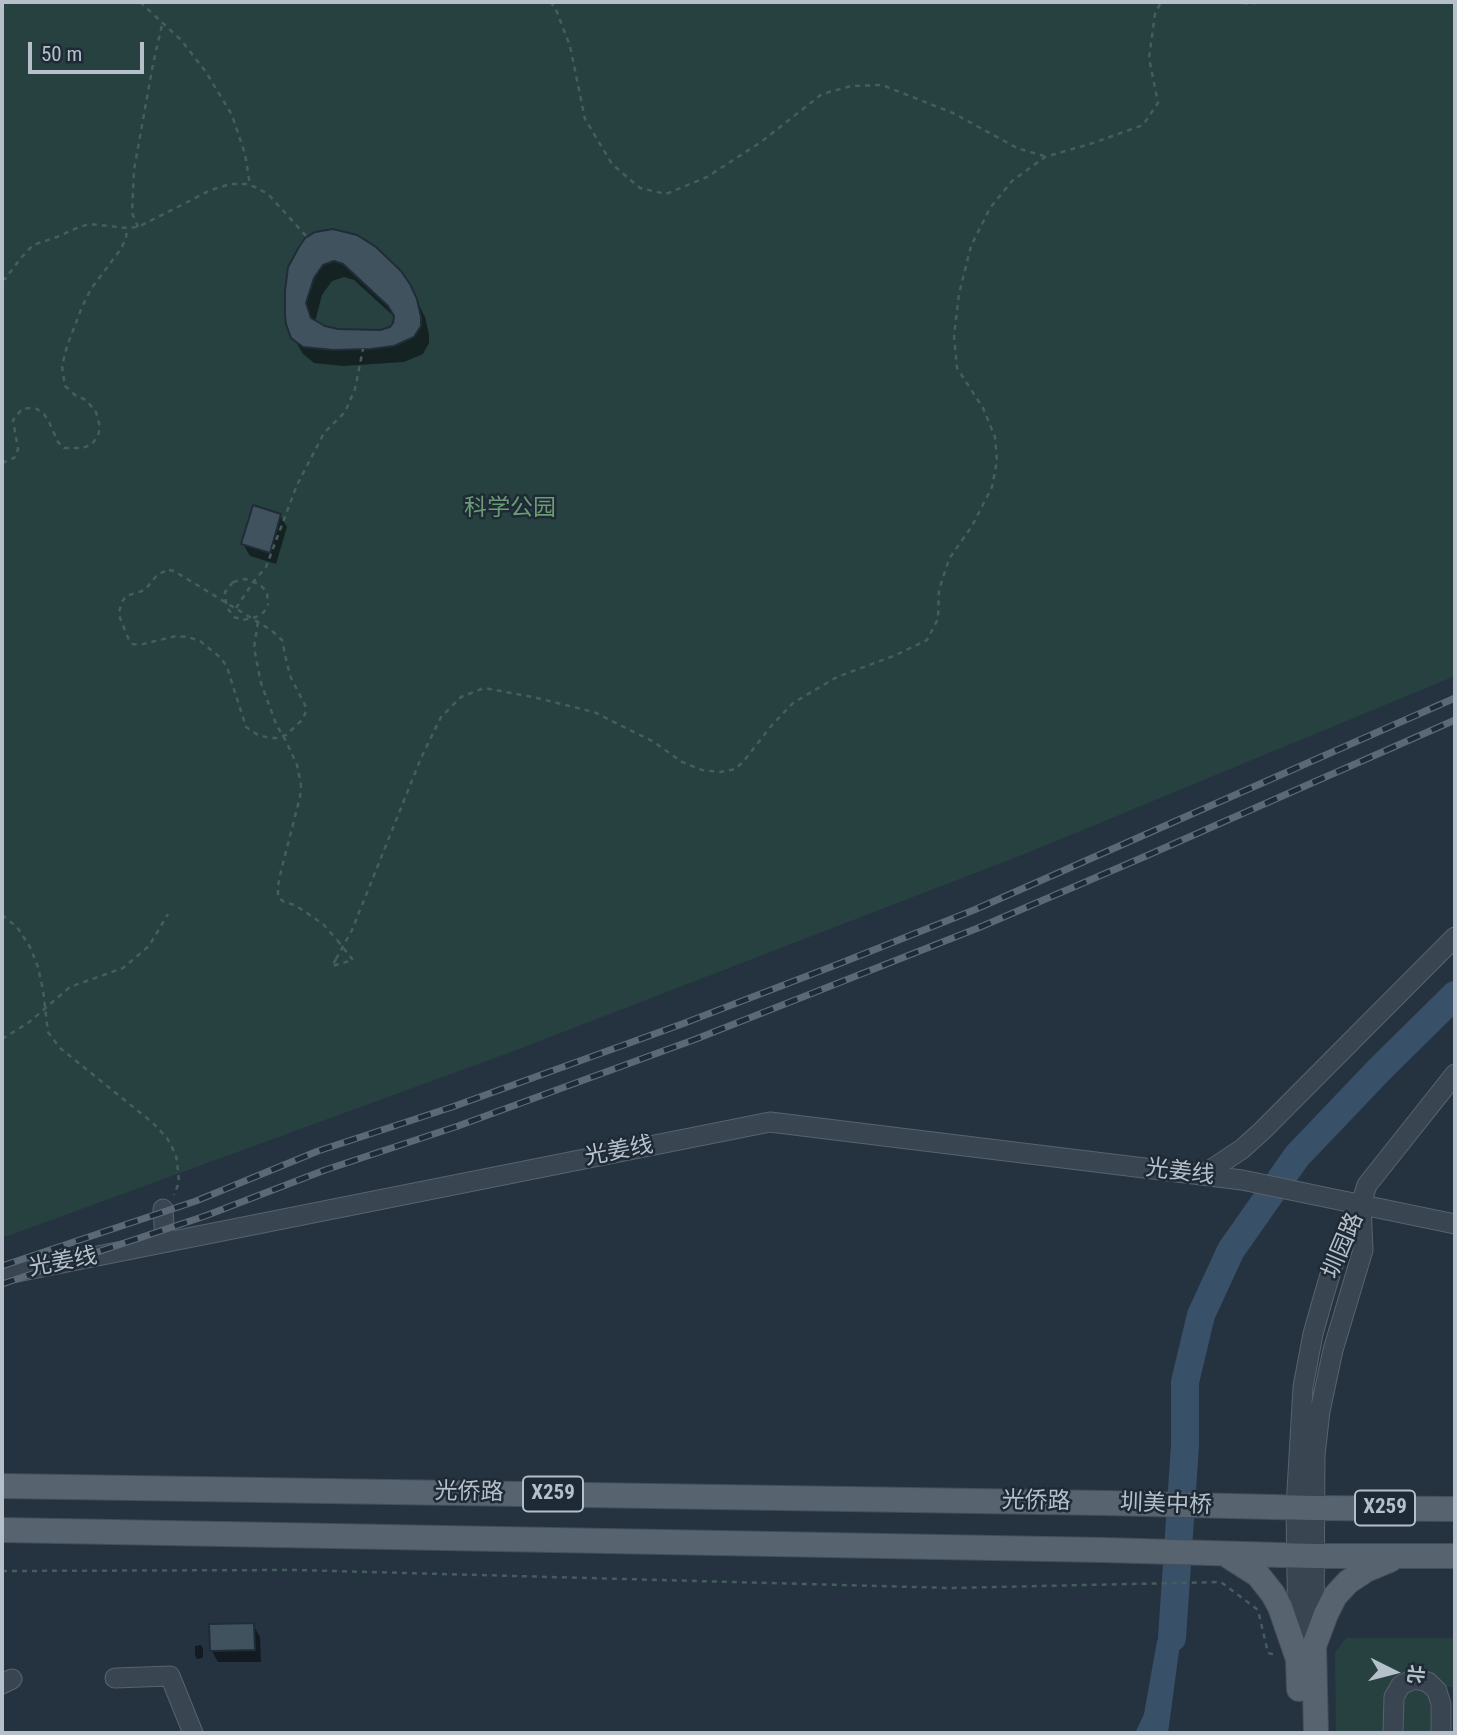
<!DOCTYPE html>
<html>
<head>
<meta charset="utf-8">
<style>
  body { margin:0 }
  #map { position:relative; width:1457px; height:1735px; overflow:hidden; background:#253340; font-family:"Roboto Condensed","Noto Sans SC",sans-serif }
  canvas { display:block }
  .frame { position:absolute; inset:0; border:4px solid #b6c0cb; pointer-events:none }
  .north { position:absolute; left:1359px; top:1637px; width:70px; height:70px; -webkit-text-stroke:5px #1e2a35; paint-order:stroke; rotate:96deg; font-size:19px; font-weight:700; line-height:28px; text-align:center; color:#b6c0cb }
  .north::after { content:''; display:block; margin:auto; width:24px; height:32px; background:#b6c0cb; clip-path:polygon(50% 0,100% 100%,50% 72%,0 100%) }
  .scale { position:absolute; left:28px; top:42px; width:116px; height:32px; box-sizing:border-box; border:4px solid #b6c0cb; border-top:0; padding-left:9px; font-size:21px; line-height:24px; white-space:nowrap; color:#b6c0cb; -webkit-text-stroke:5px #1e2a35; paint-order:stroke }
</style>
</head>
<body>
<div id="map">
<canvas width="1457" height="1735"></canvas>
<div class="frame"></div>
<div class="north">北</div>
<div class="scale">50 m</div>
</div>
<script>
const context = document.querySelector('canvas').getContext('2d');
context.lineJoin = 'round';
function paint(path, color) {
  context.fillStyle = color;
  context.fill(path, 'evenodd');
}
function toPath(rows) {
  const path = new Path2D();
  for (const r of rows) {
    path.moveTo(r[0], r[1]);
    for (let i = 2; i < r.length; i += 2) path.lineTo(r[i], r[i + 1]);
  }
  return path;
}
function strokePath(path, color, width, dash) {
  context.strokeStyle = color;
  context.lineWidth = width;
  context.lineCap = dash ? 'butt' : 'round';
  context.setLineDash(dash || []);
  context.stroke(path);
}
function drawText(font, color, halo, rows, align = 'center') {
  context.font = font + ' "Roboto Condensed","Noto Sans SC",sans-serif';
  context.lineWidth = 5;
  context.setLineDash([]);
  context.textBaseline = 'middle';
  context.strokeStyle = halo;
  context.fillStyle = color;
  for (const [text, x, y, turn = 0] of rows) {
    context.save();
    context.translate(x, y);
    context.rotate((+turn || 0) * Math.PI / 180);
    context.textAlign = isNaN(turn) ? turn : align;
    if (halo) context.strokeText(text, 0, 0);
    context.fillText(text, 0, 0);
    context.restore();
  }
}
const green = toPath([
  [2,2,1455,2,1455,676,1027,853,511,1052,2,1238],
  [1346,1638,1455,1638,1455,1687,1446,1687,1439,1679,1430,1672,1418,1670,1407,1671,1396,1676,1389,1685,1384,1698,1384,1733,1336,1733,1335,1653],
  [1415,1690,1423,1691,1430,1698,1431,1733,1404,1733,1404,1702,1407,1694]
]);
const water = toPath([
  [1166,1598,1180,1599,1179,1651,1168,1733,1135,1733,1144,1714,1157,1641,1164,1633]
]);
const shadow = toPath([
  [300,247,409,285,425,317,429,334,429,343,423,354,404,362,343,366,314,363,303,354,293,337],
  [344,277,354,280,389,312,396,318,394,326,388,330,338,331,315,322,322,295,332,281],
  [280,515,287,527,276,564,250,556,243,544],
  [253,1625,260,1637,261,1662,218,1662,211,1650],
  [201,1645,203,1648,203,1658,197,1659,195,1655,195,1646]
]);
const river = toPath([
  [1172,1638,1185,1445,1185,1382,1201,1315,1231,1250,1297,1156,1380,1069,1455,995]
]);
const building = toPath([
  [333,229,357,235,365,240,376,247,401,271,410,284,417,299,421,317,421,326,414,337,394,346,371,349,333,350,303,347,291,338,286,324,285,315,285,291,288,267,299,247,305,238,315,232,333,229],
  [334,261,343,264,388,306,394,316,393,323,390,327,380,330,338,329,325,326,311,318,306,303,314,278,323,265,334,261],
  [253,505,281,514,270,553,241,544,253,505],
  [254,1623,255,1650,210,1651,209,1624,254,1623]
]);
const path = toPath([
  [140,2,181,40,206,72,232,115,245,154,250,185],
  [550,2,555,7,570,46,585,119,612,164,640,188,666,194,707,177,761,142,822,94,851,86,882,85,953,113,1017,148,1044,156],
  [1233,2,1252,4,1258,2],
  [138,227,132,213,134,170,153,64,162,25],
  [2,278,5,279,21,258,33,245,57,237,79,227,90,224,127,228,138,227,211,190,230,184,246,184,255,187,268,194,307,237],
  [2,463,14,458,16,455,18,449,13,420,22,409,30,408,37,409,44,414,49,422,58,442,64,448,83,448,92,444,98,436,100,427,96,412,86,400,75,395,65,386,62,366,67,346,82,307,91,289,121,249,126,238,127,228],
  [233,582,245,579,259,584,267,592,268,605],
  [236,608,254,581,266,567,297,485,324,433,345,412,355,389,363,349],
  [258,622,254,648,261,683,276,724,286,741,297,765,301,785,300,797,281,871,278,886,278,897,284,902,295,905,323,924,337,940],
  [2,915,17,927,30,947,38,967,43,990,48,1032,60,1048,153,1123,167,1138,176,1155,178,1171,179,1182,174,1195],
  [336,959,352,930,421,758,441,717,461,697,484,688,533,697,594,712,654,742,682,762,702,770,720,772,735,769,743,762,772,725,793,703,837,677,896,655,927,640,938,619,939,590,949,559,972,526,992,487,997,461,995,437,983,408,957,368,954,336,959,294,971,246,990,208,1012,181,1045,157,1093,143,1143,125,1158,103,1149,58,1155,14,1161,2],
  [2,1039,28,1023,70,987,123,968,149,946,168,914],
  [2,1571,297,1570,951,1588,1221,1582,1258,1610,1268,1653,1277,1655]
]);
const minor = toPath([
  [1203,1175,1242,1149,1262,1131,1455,937],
  [163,1209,165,1242],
  [2,1275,770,1122,1242,1180,1455,1224],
  [1314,1637,1315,1455,1320,1411,1333,1350,1363,1250,1361,1205],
  [1298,1644,1296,1508,1303,1387,1313,1334,1324,1295,1338,1248,1361,1204,1367,1185,1455,1074],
  [115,1678,170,1676,193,1733],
  [2,1684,12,1679],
  [1393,1733,1394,1697,1401,1685,1414,1679,1428,1682,1437,1691,1441,1704,1441,1733]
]);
const major = toPath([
  [2,1486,1105,1503,1314,1508,1455,1509],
  [2,1530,1104,1550,1314,1556,1455,1556],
  [1225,1554,1258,1575,1273,1594,1280,1607,1298,1659,1299,1689],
  [1316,1733,1314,1646,1326,1614,1335,1596,1348,1582,1366,1570,1390,1560]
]);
const rail = toPath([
  [2,1266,196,1201,318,1151,452,1107,682,1024,841,963,974,910,1455,698],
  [2,1284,205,1216,325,1170,458,1126,696,1039,978,928,1146,856,1455,720]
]);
const pathBridge = toPath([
  [169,570,174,571,197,585,271,630,282,640,287,664,291,678,306,707,305,714,301,721,286,735,277,738,270,738,258,735,246,727,227,667,221,658,200,641,188,637,176,636,139,645,133,644,129,640,120,618,119,612,122,602,126,596,145,590,157,575,165,571,169,570],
  [233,582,225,592,225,598,228,609,234,617,243,620,256,617,264,612,268,605],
  [336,959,332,966,353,960,337,940]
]);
const shields = [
  [553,1494,60],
  [1385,1508,60]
];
const shieldNames = [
  ["X259",553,1494],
  ["X259",1385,1508]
];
const parkNames = [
  ["科学公园",510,509]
];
const streetNames = [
  ["光姜线",619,1152,-11],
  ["光姜线",1180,1173,7],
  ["圳园路",1344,1246,-67],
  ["光姜线",63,1263,-11],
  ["光侨路",469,1493,1],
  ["光侨路",1036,1502,1],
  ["圳美中桥",1166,1505,2]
];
paint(green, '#274141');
paint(water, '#385068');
paint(shadow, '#0007');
strokePath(river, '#385068', 28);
paint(building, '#41525f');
strokePath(building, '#202c37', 2);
strokePath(minor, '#57636e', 21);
strokePath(major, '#434e59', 26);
strokePath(path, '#455d5e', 2.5, [5, 5]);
strokePath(minor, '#394550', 19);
strokePath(major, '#576470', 24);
strokePath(rail, '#5b6977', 7);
strokePath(rail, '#1e2a35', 4.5, [13]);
strokePath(pathBridge, '#455d5e', 2.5, [5, 5]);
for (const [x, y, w] of shields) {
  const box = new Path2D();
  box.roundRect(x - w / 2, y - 17.5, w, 35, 5);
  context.fillStyle = '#1e2a35';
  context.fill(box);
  strokePath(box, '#b6c0cb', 2);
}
drawText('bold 21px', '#b6c0cb', null, shieldNames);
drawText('23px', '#6c9c73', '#1e2a35', parkNames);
drawText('23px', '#b6c0cb', '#1e2a35', streetNames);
</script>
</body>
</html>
